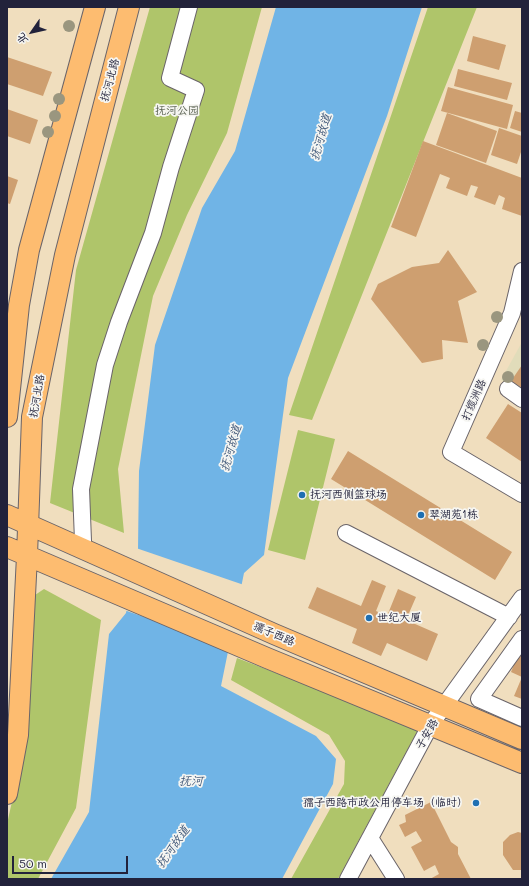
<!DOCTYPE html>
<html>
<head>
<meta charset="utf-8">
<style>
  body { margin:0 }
  #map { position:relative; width:529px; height:886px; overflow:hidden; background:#f0debe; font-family:Mali,"LXGW WenKai TC",sans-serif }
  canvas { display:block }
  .frame { position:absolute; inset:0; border:8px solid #22223b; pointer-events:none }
  .north { position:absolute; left:12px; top:12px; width:40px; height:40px; -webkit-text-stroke:3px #f6f6f2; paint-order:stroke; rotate:236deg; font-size:11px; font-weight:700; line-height:16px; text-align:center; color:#22223b }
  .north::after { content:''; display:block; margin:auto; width:14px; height:18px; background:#22223b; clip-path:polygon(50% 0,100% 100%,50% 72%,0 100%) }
  .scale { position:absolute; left:12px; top:856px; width:116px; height:18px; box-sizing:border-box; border:2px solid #22223b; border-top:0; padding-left:5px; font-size:12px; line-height:14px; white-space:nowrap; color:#22223b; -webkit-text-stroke:3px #f6f6f2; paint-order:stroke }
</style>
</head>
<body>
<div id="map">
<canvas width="529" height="886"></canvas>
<div class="frame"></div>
<div class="north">北</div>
<div class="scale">50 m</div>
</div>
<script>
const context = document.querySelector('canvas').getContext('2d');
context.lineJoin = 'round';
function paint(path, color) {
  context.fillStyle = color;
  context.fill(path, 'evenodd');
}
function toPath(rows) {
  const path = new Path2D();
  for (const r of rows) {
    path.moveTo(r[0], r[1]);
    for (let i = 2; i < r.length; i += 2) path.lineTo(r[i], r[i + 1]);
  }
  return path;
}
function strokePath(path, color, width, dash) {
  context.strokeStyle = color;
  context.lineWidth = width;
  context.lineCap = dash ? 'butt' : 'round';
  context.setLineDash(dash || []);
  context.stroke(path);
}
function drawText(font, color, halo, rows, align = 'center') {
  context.font = font + ' Mali,"LXGW WenKai TC",sans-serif';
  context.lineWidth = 3.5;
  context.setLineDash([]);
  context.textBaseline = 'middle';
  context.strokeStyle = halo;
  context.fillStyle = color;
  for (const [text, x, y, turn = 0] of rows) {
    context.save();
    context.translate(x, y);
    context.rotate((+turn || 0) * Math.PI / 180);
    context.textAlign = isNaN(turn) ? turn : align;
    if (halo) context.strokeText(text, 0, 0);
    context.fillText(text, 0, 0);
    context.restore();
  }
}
const built = toPath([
  [522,342,522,393,501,380]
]);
const green = toPath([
  [150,7,262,7,227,133,187,215,153,296,118,469,124,533,50,503,76,270],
  [428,7,477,7,312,420,289,415],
  [298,430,335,439,305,560,268,550],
  [44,589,101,620,76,808,38,879,7,879,7,824,21,761,32,597],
  [237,658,419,728,338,879,291,879,344,784,345,761,329,735,231,680]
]);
const water = toPath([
  [276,7,422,7,387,116,288,378,264,555,244,573,221,686,316,736,336,759,333,784,282,879,51,879,89,812,109,634,126,613,138,549,139,471,155,345,202,208,235,151]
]);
const pier = toPath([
  [136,548,244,585,231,647,124,610]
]);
const building = toPath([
  [473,36,506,45,499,70,467,61],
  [7,57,52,72,43,96,7,84],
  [458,69,512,83,507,100,454,86],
  [448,87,513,105,507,129,441,111],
  [7,109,38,120,30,144,7,136],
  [515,111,522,113,522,132,510,128],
  [447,113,497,131,486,163,436,145],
  [499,128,522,136,522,149,517,164,491,155],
  [423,141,522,178,522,216,502,209,505,198,499,195,495,205,474,197,478,187,471,185,467,196,446,188,450,178,440,174,416,237,391,227],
  [7,176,18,180,10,204,7,203],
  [448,250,477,292,458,301,468,343,442,340,443,359,422,363,371,299,378,284,412,267,439,263],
  [522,365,522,388,511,381],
  [508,404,522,413,522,462,486,438],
  [348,451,512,552,495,580,331,479],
  [372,580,386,586,376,611,387,616,398,589,416,597,406,620,438,634,427,661,387,643,381,656,352,643,357,629,308,608,317,587,361,606],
  [522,645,522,677,511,672],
  [522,677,522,699,514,696],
  [431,802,451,842,458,847,458,854,471,879,430,879,439,874,435,865,424,871,411,847,422,841,416,831,405,837,399,825,406,822,405,815],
  [518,832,522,833,522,870,513,870,503,855,503,842,510,835]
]);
const minor = toPath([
  [522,271,512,313,451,452,522,494],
  [508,389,522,399],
  [346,533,509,617],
  [83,541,81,489,105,365,119,322,153,233,171,167,196,90,170,78,189,7],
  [522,639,479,699,522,718],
  [370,838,396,879],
  [348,879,431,724,522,598]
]);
const major = toPath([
  [7,417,19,305,29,250,95,7],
  [7,515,274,634,522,739],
  [7,547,267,658,522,763],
  [7,794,18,735,27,556,32,417,65,255,129,7]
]);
const trees = [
  [69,26],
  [59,99],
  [55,116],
  [48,132],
  [497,317],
  [483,345],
  [508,377]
];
const markers = [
  [302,495,4,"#1f6fb2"],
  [421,515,4,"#1f6fb2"],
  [369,618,4,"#1f6fb2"],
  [476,803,4,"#1f6fb2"]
];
const streetNames = [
  ["抚河北路",110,80,-75],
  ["抚河北路",37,396,-80],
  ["打缆洲路",474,400,-66],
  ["孺子西路",274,634,23],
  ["子安路",427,734,-60]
];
const parkNames = [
  ["抚河公园",177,111]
];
const poiNames = [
  ["抚河西侧篮球场",310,495],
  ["翠湖苑1栋",429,515],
  ["世纪大厦",377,618],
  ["孺子西路市政公用停车场（临时）",468,803,"right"]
];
const waterNames = [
  ["抚河故道",321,137,-74],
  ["抚河故道",231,448,-74],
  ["抚河",191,781],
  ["抚河故道",173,847,-55]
];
paint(built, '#e1dcba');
paint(green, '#afc56a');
paint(water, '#70b4e6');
paint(pier, '#f0debe');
paint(building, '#ce9f70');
strokePath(minor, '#6a6469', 18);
strokePath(major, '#6a6469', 22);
strokePath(minor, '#fff', 16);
strokePath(major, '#fdbc70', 20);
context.fillStyle = '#9a967f';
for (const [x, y] of trees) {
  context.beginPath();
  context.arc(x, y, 6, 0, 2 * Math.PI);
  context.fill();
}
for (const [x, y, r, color] of markers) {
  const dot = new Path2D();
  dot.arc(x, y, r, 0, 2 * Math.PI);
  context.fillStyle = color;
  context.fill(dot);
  strokePath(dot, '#f6f6f2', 1.5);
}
drawText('11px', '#22223b', '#f6f6f2', streetNames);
drawText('11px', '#535b4b', '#f6f6f2', parkNames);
drawText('11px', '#22223b', '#f6f6f2', poiNames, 'left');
drawText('italic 12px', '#3d5577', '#f6f6f2', waterNames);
</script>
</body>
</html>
